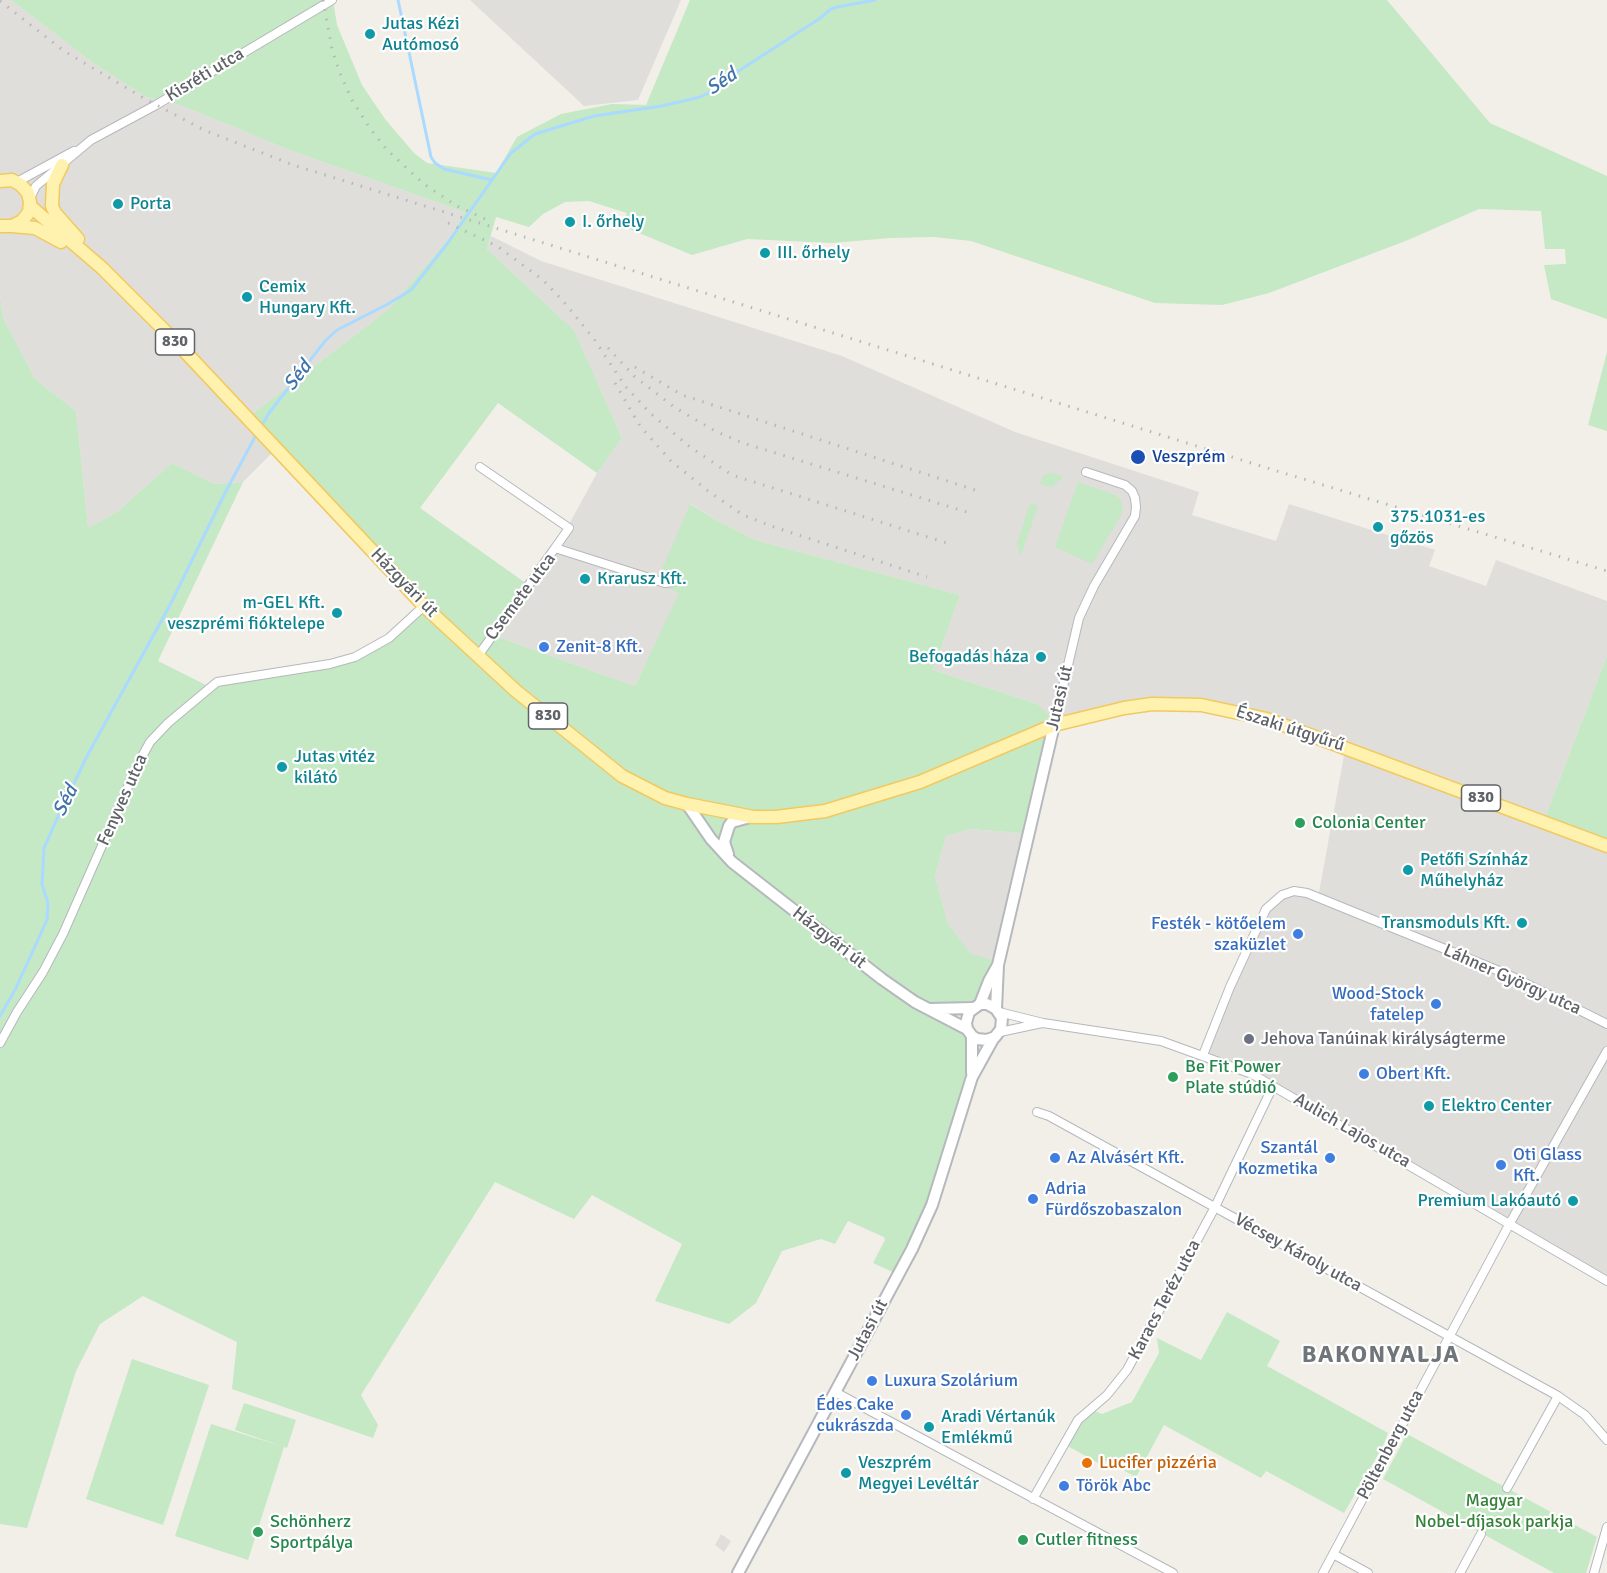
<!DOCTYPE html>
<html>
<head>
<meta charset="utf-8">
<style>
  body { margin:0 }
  canvas { display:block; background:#f1efe8 }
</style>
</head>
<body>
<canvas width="1607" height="1573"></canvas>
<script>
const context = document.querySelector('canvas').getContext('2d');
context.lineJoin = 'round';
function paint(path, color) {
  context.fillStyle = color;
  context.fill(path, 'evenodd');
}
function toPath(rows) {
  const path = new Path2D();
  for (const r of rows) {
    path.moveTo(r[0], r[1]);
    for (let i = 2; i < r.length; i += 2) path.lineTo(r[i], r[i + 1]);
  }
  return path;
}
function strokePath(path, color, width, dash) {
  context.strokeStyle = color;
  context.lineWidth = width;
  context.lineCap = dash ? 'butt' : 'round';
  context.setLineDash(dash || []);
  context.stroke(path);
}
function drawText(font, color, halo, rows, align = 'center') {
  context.font = font + ' Signika,sans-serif';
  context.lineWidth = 4.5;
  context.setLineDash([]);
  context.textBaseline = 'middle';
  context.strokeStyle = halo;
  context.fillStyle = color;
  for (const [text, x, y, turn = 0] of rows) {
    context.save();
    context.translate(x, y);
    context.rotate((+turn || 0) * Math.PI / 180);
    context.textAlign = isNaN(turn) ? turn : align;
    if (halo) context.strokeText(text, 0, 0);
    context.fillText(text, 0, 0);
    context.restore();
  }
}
const industrial = toPath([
  [0,0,11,0,93,63,146,97,183,106,289,150,465,212,451,236,389,309,247,418,276,449,243,482,214,484,172,463,117,512,88,528,76,411,35,379,3,318,0,295],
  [470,0,681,0,638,100,584,106],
  [491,236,541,261,842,356,1015,432,1199,492,1192,515,1276,541,1289,504,1435,550,1429,566,1486,586,1496,560,1607,601,1607,656,1543,823,1607,848,1607,1280,1224,1060,1206,1052,1266,910,1288,893,1318,898,1345,750,1270,721,1156,703,1056,727,1037,704,933,670,960,595,755,540,718,521,691,504,657,583,680,593,635,686,492,635,567,528,597,473,622,438,574,330,487,249],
  [971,829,1032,834,1000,962,971,955,948,924,935,876,946,836],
  [721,1534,731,1541,724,1552,715,1545]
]);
const green = toPath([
  [11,0,333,0,337,25,362,85,385,119,414,153,427,163,496,173,517,137,561,114,612,104,646,105,690,0,1387,0,1490,123,1607,176,1607,319,1551,299,1544,265,1566,264,1565,249,1545,249,1541,211,1479,209,1408,240,1269,293,1222,305,1155,303,971,241,934,237,890,238,833,243,747,239,692,255,620,225,627,213,589,201,565,202,543,214,529,227,496,217,487,249,574,330,622,438,597,473,498,403,420,508,527,584,492,635,635,686,679,593,656,583,690,504,718,521,755,540,960,595,933,670,1037,704,1050,716,1056,727,1032,834,971,829,946,836,935,876,948,924,971,954,1000,962,979,1004,935,1008,971,1037,970,1086,933,1207,899,1275,873,1263,885,1240,884,1237,848,1221,835,1244,821,1239,782,1251,756,1303,729,1324,655,1301,682,1244,592,1195,574,1219,495,1182,361,1395,378,1425,373,1438,232,1389,237,1342,143,1296,100,1324,76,1371,27,1528,0,1524,0,295,3,318,35,379,76,411,88,528,117,512,172,463,214,484,243,482,158,661,210,687,330,665,381,646,425,606,247,418,389,309,451,236,465,212,289,150,183,106,146,97,93,63],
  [1607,352,1607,431,1588,425],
  [1048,473,1051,473,1064,476,1052,487,1040,484,1043,476],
  [1078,482,1115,495,1122,501,1122,512,1120,517,1092,564,1055,547],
  [1030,503,1038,506,1021,555,1018,550,1017,543],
  [1607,656,1607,848,1543,823],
  [1227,1312,1280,1341,1267,1366,1388,1433,1383,1446,1344,1513,1266,1471,1261,1478,1164,1425,1136,1477,1105,1460,1102,1465,1064,1444,1090,1409,1102,1414,1132,1402,1159,1353,1157,1338,1201,1360],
  [132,1359,209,1385,163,1525,86,1499],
  [244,1403,296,1420,287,1448,235,1430],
  [211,1424,284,1447,248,1560,175,1536],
  [1407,1434,1597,1537,1586,1573,1554,1573,1383,1479]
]);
const stream = toPath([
  [398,0,431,157,435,163,444,169,492,180],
  [261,427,269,413,325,341,337,330,388,304,411,290,447,244,511,153,535,134,594,116,662,106,700,97,715,90,737,72,819,19,831,9,837,7,875,0],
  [0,1016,15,990,47,920,48,903,42,884,44,848,56,821,86,758,170,605,225,493,257,433]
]);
const minor = toPath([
  [17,182,74,151],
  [30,198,36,186,91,140,156,105,332,0],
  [480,467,569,528,555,548],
  [478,656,555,548,665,583,673,582],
  [1054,725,1079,618,1094,586,1135,516,1136,507,1135,498,1132,491,1125,485,1086,472],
  [999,1012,1043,1023,1161,1041,1252,1074,1607,1281],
  [1000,1032,1042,1023],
  [0,1043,17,1012,43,972,63,934,138,764,150,742,168,723,217,682,330,664,355,657,389,638,424,606],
  [1203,1055,1230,987,1266,909,1282,895,1294,891,1307,893,1509,975,1607,1024],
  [1037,1112,1049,1116,1558,1396,1585,1415,1607,1440],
  [835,1392,1173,1573],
  [1507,1488,1558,1396],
  [1033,1499,1078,1420,1107,1395,1127,1370,1215,1207,1273,1086],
  [1333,1554,1368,1573],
  [1323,1573,1510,1223,1607,1051],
  [1460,1573,1481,1534],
  [1594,1573,1607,1527]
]);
const tertiary = toPath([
  [687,804,711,839,732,862,882,979,915,1002,967,1029],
  [728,854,724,842,729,826,732,822,750,817],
  [980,1004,989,981,998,965],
  [930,1009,973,1008],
  [996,1009,987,1004,980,1004,969,1012,966,1023,967,1029,972,1036,977,1039,987,1040,995,1037,1001,1029,1002,1018,996,1009,998,965,1054,725],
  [972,1073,972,1036],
  [738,1573,912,1249,932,1205,972,1077,993,1039]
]);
const primary = toPath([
  [62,165,53,184,52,206,55,213,78,239],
  [0,181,12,180,21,185,28,193,30,202,29,212,22,221,12,226,0,226],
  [30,206,102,268,176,342,424,606,516,691,586,747,622,776,665,798,687,804,753,817,776,817,825,811,920,782,1054,725,1124,708,1152,704,1201,705,1267,719,1607,846],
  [12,226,35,228,61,242]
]);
const rail = toPath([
  [323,0,332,49,339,71,352,100,369,127,386,149,424,184,457,206,485,219],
  [0,1,64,51,147,100,204,130,293,165,1277,471,1607,571],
  [448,223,497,246,543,280,564,302,594,339,625,386,651,414,690,447,732,475,950,544],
  [608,348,634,376,674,407,715,431,743,443,970,513],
  [635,367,682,395,975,490],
  [615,383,640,426,671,461,708,491,743,515,774,527,927,577]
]);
const markers = [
  [370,34,6,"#0f9aa8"],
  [118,204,6,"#0f9aa8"],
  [570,222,6,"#0f9aa8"],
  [765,253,6,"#0f9aa8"],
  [247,297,6,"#0f9aa8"],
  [1138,457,8,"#1a4fb4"],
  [1378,527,6,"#0f9aa8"],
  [585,579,6,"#0f9aa8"],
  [337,613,6,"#0f9aa8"],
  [544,647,6,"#3f7fe0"],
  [1041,657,6,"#0f9aa8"],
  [282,767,6,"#0f9aa8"],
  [1300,823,6,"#2e9e5b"],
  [1408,870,6,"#0f9aa8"],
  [1522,923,6,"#0f9aa8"],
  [1298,934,6,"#3f7fe0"],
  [1436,1004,6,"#3f7fe0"],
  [1249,1039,6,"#6b7280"],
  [1364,1074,6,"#3f7fe0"],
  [1173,1077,6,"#2e9e5b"],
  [1429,1106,6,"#0f9aa8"],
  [1055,1158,6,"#3f7fe0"],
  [1330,1158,6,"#3f7fe0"],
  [1501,1165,6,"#3f7fe0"],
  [1033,1199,6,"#3f7fe0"],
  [1573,1201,6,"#0f9aa8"],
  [872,1381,6,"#3f7fe0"],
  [906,1415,6,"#3f7fe0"],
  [929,1427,6,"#0f9aa8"],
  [1087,1463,6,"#e8710a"],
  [846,1473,6,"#0f9aa8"],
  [1064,1486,6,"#3f7fe0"],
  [258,1532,6,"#2e9e5b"],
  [1023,1540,6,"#2e9e5b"]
];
const shields = [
  [175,342,39],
  [548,716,39],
  [1481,798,39]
];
const shieldNames = [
  ["830",175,342],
  ["830",548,716],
  ["830",1481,798]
];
const cultureNames = [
  ["Jutas Kézi",382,24],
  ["Autómosó",382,45],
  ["Porta",130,204],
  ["I. őrhely",582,222],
  ["III. őrhely",777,253],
  ["Cemix",259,287],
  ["Hungary Kft.",259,308],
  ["375.1031-es",1390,517],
  ["gőzös",1390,538],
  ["Krarusz Kft.",597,579],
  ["m-GEL Kft.",325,603,"right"],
  ["veszprémi fióktelepe",325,624,"right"],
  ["Befogadás háza",1029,657,"right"],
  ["Jutas vitéz",294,757],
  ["kilátó",294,778],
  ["Petőfi Színház",1420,860],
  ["Műhelyház",1420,881],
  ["Transmoduls Kft.",1510,923,"right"],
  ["Elektro Center",1441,1106],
  ["Premium Lakóautó",1561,1201,"right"],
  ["Aradi Vértanúk",941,1417],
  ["Emlékmű",941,1438],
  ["Veszprém",858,1463],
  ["Megyei Levéltár",858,1484]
];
const streetNames = [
  ["Kisréti utca",205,75,-31],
  ["Házgyári út",404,583,46],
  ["Csemete utca",521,597,-53],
  ["Jutasi út",1060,698,-77],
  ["Északi útgyűrű",1290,729,18],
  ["Fenyves utca",123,800,-66],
  ["Házgyári út",829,938,38],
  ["Láhner György utca",1512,980,24],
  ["Aulich Lajos utca",1352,1131,30],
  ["Vécsey Károly utca",1298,1253,29],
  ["Karacs Teréz utca",1165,1300,-62],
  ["Jutasi út",868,1330,-62],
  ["Pöltenberg utca",1391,1445,-62]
];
const transitNames = [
  ["Veszprém",1152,457]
];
const shopNames = [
  ["Zenit-8 Kft.",556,647],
  ["Festék - kötőelem",1286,924,"right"],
  ["szaküzlet",1286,945,"right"],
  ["Wood-Stock",1424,994,"right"],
  ["fatelep",1424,1015,"right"],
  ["Obert Kft.",1376,1074],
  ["Szantál",1318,1148,"right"],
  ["Kozmetika",1318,1169,"right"],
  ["Oti Glass",1513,1155],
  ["Kft.",1513,1176],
  ["Az Alvásért Kft.",1067,1158],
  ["Adria",1045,1189],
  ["Fürdőszobaszalon",1045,1210],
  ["Luxura Szolárium",884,1381],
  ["Édes Cake",894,1405,"right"],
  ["cukrászda",894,1426,"right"],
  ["Török Abc",1076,1486]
];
const leisureNames = [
  ["Colonia Center",1312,823],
  ["Be Fit Power",1185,1067],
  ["Plate stúdió",1185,1088],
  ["Schönherz",270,1522],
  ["Sportpálya",270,1543],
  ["Cutler fitness",1035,1540]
];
const worshipNames = [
  ["Jehova Tanúinak királyságterme",1261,1039]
];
const foodNames = [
  ["Lucifer pizzéria",1099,1463]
];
const parkNames = [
  ["Magyar",1494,1501],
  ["Nobel-díjasok parkja",1494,1522]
];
const waterNames = [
  ["Séd",722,82,-34],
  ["Séd",298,376,-52],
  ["Séd",66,801,-63]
];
const districtNames = [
  ["BAKONYALJA",1381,1356]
];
paint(industrial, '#e0deda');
paint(green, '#c5e8c5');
strokePath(stream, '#aadaff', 3);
strokePath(minor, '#b5b8bc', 10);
strokePath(tertiary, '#b5b8bc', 14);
strokePath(primary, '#f2c960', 15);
strokePath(minor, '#fff', 8);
strokePath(tertiary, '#fff', 10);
strokePath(primary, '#fff2af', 12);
strokePath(rail, '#b6b7b8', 3, [1.5, 8]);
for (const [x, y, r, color] of markers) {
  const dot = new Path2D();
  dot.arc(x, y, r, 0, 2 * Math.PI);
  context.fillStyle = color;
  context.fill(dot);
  strokePath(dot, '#fff', 2);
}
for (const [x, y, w] of shields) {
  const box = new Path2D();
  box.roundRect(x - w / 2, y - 13, w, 26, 4.5);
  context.fillStyle = '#fff';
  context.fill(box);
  strokePath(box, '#5f6368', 1.5);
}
drawText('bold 16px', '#5f6368', null, shieldNames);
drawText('18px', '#0d838f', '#fff', cultureNames, 'left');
drawText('18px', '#5f6368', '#fff', streetNames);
drawText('18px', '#164399', '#fff', transitNames, 'left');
drawText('18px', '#366cbe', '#fff', shopNames, 'left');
drawText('18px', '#27864d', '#fff', leisureNames, 'left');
drawText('18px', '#5b616d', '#fff', worshipNames, 'left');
drawText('18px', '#c56008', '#fff', foodNames, 'left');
drawText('18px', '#348238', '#fff', parkNames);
drawText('italic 20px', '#4174aa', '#fff', waterNames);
context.letterSpacing = '1.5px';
drawText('bold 24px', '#70757a', '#fff', districtNames);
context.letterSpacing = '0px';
</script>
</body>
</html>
